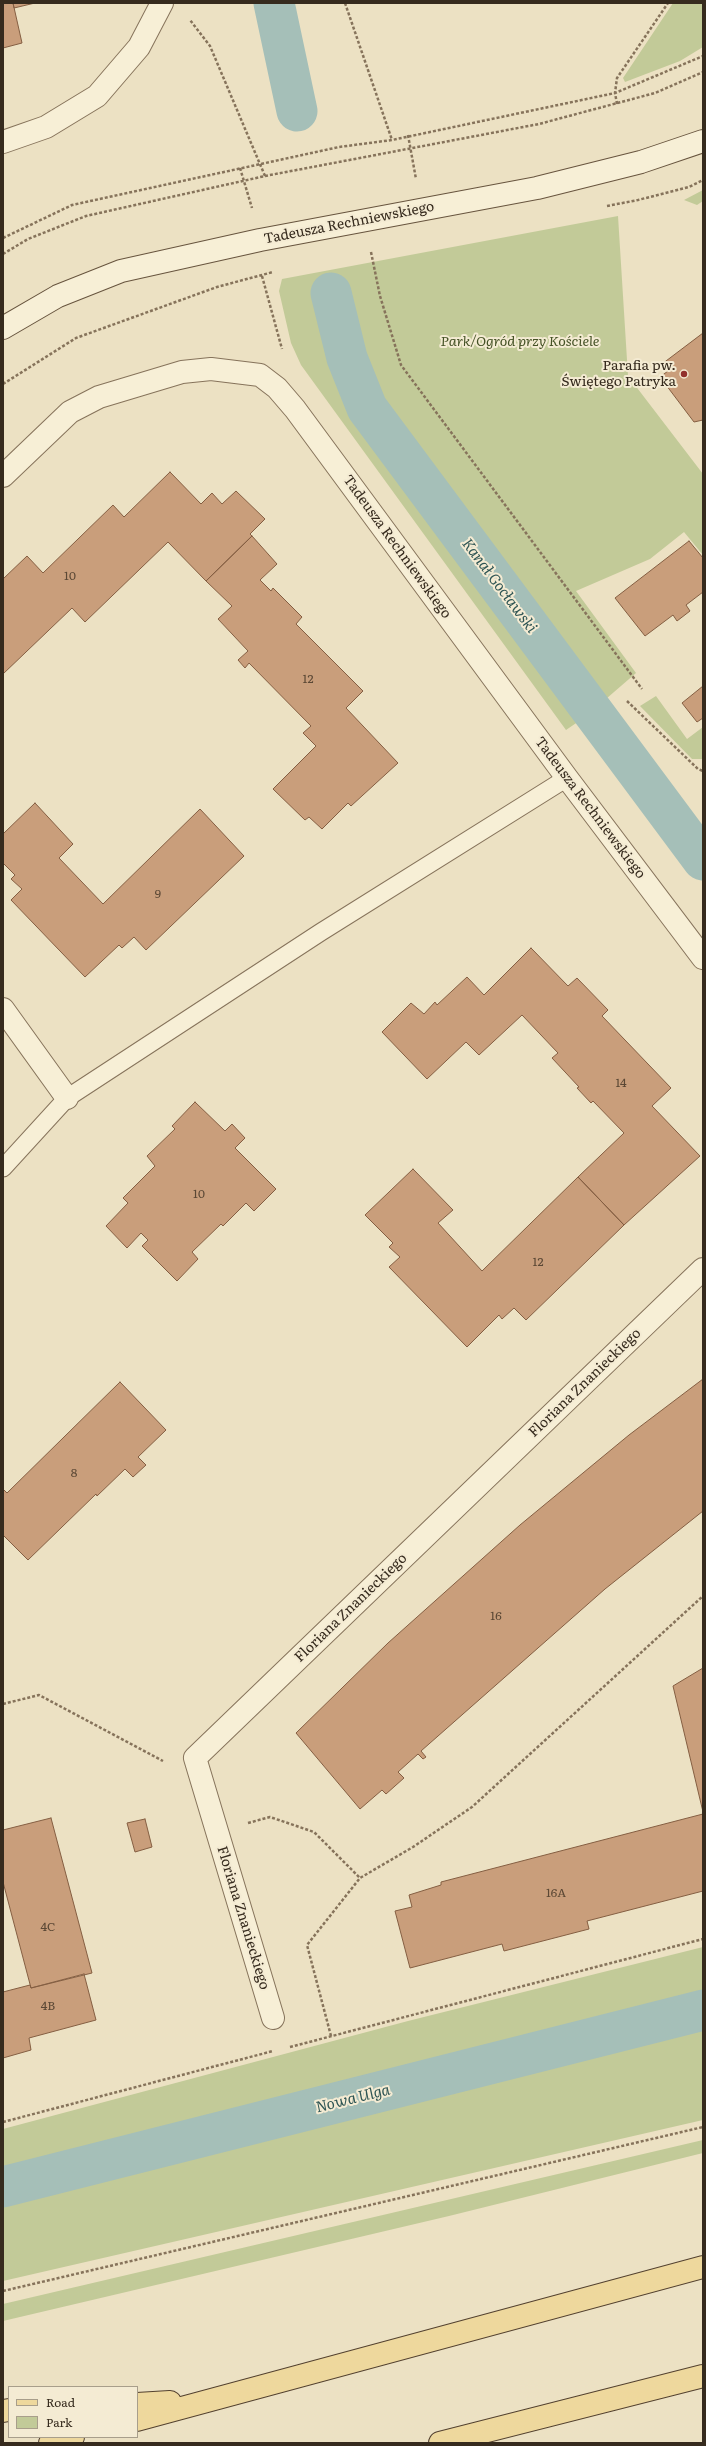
<!DOCTYPE html>
<html>
<head>
<meta charset="utf-8">
<style>
  body { margin:0 }
  #map { position:relative; width:706px; height:2446px; overflow:hidden; background:#ece1c3; font-family:Literata,serif }
  canvas { display:block }
  .frame { position:absolute; inset:0; border:4px solid #362b1e; pointer-events:none }
  .legend { position:absolute; left:8px; top:2386px; width:130px; height:52px; box-sizing:border-box; background:#f4ebd3; border:1px solid #a89e8b; margin:0; padding:5px 7px; list-style:none; font-size:12px; color:#362b1e }
  .legend li { display:flex; align-items:center; gap:8px; height:20px }
  .legend b { width:20px; border:1px solid #a89e8b }
</style>
</head>
<body>
<div id="map">
<canvas width="706" height="2446"></canvas>
<div class="frame"></div>
<ul class="legend">
<li><b style="height:5px;background:#eed89d"></b>Road</li>
<li><b style="height:11px;background:#c2ca98"></b>Park</li>
</ul>
</div>
<script>
const context = document.querySelector('canvas').getContext('2d');
context.lineJoin = 'round';
function paint(path, color) {
  context.fillStyle = color;
  context.fill(path, 'evenodd');
}
function toPath(rows) {
  const path = new Path2D();
  for (const r of rows) {
    path.moveTo(r[0], r[1]);
    for (let i = 2; i < r.length; i += 2) path.lineTo(r[i], r[i + 1]);
  }
  return path;
}
function strokePath(path, color, width, dash) {
  context.strokeStyle = color;
  context.lineWidth = width;
  context.lineCap = dash ? 'butt' : 'round';
  context.setLineDash(dash || []);
  context.stroke(path);
}
function drawText(font, color, halo, rows, align = 'center') {
  context.font = font + ' Literata,serif';
  context.lineWidth = 4;
  context.setLineDash([]);
  context.textBaseline = 'middle';
  context.strokeStyle = halo;
  context.fillStyle = color;
  for (const [text, x, y, turn = 0] of rows) {
    context.save();
    context.translate(x, y);
    context.rotate((+turn || 0) * Math.PI / 180);
    context.textAlign = isNaN(turn) ? turn : align;
    if (halo) context.strokeText(text, 0, 0);
    context.fillText(text, 0, 0);
    context.restore();
  }
}
const green = toPath([
  [673,3,703,3,703,47,680,61,625,82,623,78],
  [703,190,703,201,697,205,684,200],
  [618,216,628,376,703,474,703,555,684,532,650,559,576,591,636,673,599,705,385,418,371,396,354,356,340,292,325,294,346,385,359,408,585,717,566,730,301,365,291,343,279,291,282,279],
  [656,696,687,739,703,727,703,759,692,759,640,706],
  [703,1947,703,1993,389,2069,3,2168,3,2129,408,2021],
  [703,2027,703,2120,3,2281,3,2199,63,2186],
  [703,2140,703,2153,449,2216,3,2321,3,2304]
]);
const canal = toPath([
  [274,3,297,111],
  [331,293,347,358,367,408,703,860],
  [3,2187,703,2010]
]);
const building = toPath([
  [3,3,13,3,22,43,3,48,3,3],
  [13,3,35,3,14,8,13,3],
  [703,333,703,420,694,422,660,377,668,371,662,364,703,333],
  [170,472,201,504,212,493,222,504,236,491,265,519,250,534,252,536,206,581,168,542,85,622,72,608,3,674,3,579,27,556,43,573,113,505,124,517,170,472],
  [252,536,277,564,260,580,271,591,273,588,302,617,296,624,363,691,346,708,398,763,351,806,348,803,322,829,309,817,305,820,273,789,316,746,303,733,311,726,249,663,245,668,238,660,248,651,218,619,232,606,206,581,252,536],
  [689,541,703,558,703,592,686,605,690,611,677,621,673,615,645,636,615,598,689,541],
  [703,686,703,718,697,722,682,703,703,686],
  [35,803,73,844,59,858,103,904,200,809,244,856,146,950,134,937,122,948,119,945,85,977,11,900,22,889,11,879,15,875,3,863,3,834,35,803],
  [531,948,568,986,577,978,608,1010,602,1016,671,1088,652,1106,700,1156,624,1225,578,1177,624,1133,593,1101,591,1103,577,1088,579,1087,552,1058,558,1053,522,1015,479,1055,466,1042,427,1079,382,1032,411,1003,424,1014,435,1002,437,1005,467,977,484,995,531,948],
  [195,1102,225,1131,232,1124,245,1138,235,1148,276,1189,254,1211,246,1203,223,1226,221,1224,192,1252,198,1259,177,1281,142,1246,148,1240,141,1233,127,1248,106,1226,128,1203,123,1198,155,1166,147,1156,175,1129,172,1126,195,1102],
  [413,1169,453,1210,438,1223,482,1271,578,1177,624,1225,526,1320,514,1308,502,1319,499,1315,467,1347,389,1267,400,1257,389,1247,393,1243,365,1215,413,1169],
  [703,1379,703,1511,605,1589,421,1751,426,1757,423,1759,418,1754,398,1772,404,1778,386,1794,382,1790,360,1809,296,1733,388,1643,520,1525,629,1435,703,1379],
  [120,1382,166,1430,138,1457,146,1465,133,1477,125,1469,97,1496,96,1494,28,1560,3,1535,3,1489,7,1493,120,1382],
  [703,1668,703,1812,673,1686,703,1668],
  [703,1814,703,1891,587,1921,589,1929,504,1951,502,1944,410,1968,395,1911,412,1907,409,1895,441,1885,441,1882,703,1814],
  [51,1818,92,1973,31,1988,3,1882,3,1830,51,1818],
  [145,1819,152,1847,135,1852,127,1823,145,1819],
  [84,1974,96,2020,29,2038,31,2050,3,2058,3,1992,30,1985,31,1988,84,1974]
]);
const path = toPath([
  [345,3,392,140],
  [617,104,615,93,617,78,668,3],
  [408,135,416,179],
  [240,168,252,208],
  [265,176,539,124,655,93,703,72],
  [607,206,638,200,689,187,703,180],
  [3,238,72,205,339,147,392,140,615,93,703,56],
  [371,252,380,296,401,365,642,689],
  [3,254,28,239,86,216,265,176,210,46,190,20],
  [262,276,282,349],
  [3,384,76,338,217,287,273,272],
  [627,701,698,769,703,771],
  [3,1704,39,1695,163,1761],
  [248,1823,270,1817,314,1832,360,1878],
  [331,2036,307,1945,360,1878,413,1847,472,1807,703,1596],
  [290,2047,703,1939],
  [3,2122,273,2051],
  [3,2291,703,2127]
]);
const lane = toPath([
  [3,1168,67,1098,321,932,567,778]
]);
const street = toPath([
  [3,142,46,127,97,96,139,47,162,3],
  [3,476,70,412,99,397,182,372,211,369,260,375,277,388,295,409,567,778,703,958],
  [3,1009,67,1098],
  [273,2018,195,1758,703,1269]
]);
const secondary = toPath([
  [3,328,58,296,121,271,260,240,537,188,641,162,703,141]
]);
const primary = toPath([
  [137,2404,170,2402],
  [3,2411,9,2410],
  [137,2420,703,2267],
  [50,2443,73,2437],
  [440,2443,703,2376]
]);
const markers = [
  [684,374,4,"#92312d"]
];
const numberNames = [
  ["10",70,576],
  ["12",308,679],
  ["9",158,894],
  ["14",621,1083],
  ["10",199,1194],
  ["12",538,1262],
  ["8",74,1473],
  ["16",496,1616],
  ["16A",556,1893],
  ["4C",48,1927],
  ["4B",48,2006]
];
const streetNames = [
  ["Tadeusza Rechniewskiego",349,223,-11],
  ["Tadeusza Rechniewskiego",397,547,54],
  ["Tadeusza Rechniewskiego",590,808,53],
  ["Floriana Znanieckiego",585,1383,-44],
  ["Floriana Znanieckiego",351,1608,-44],
  ["Floriana Znanieckiego",243,1918,73]
];
const parkNames = [
  ["Park/Ogród przy Kościele",520,342]
];
const poiNames = [
  ["Parafia pw.",676,366],
  ["Świętego Patryka",676,382]
];
const waterNames = [
  ["Kanał Gocławski",499,586,53],
  ["Nowa Ulga",353,2099,-14]
];
paint(green, '#c2ca98');
strokePath(canal, '#a5bfb8', 41);
paint(building, '#c99e7b');
strokePath(building, '#845e42', 1);
strokePath(lane, '#86735b', 19);
strokePath(street, '#86735b', 24);
strokePath(secondary, '#67543e', 24);
strokePath(primary, '#53412f', 24);
strokePath(path, '#86735b', 2.5, [3, 2]);
strokePath(lane, '#f7efd6', 17);
strokePath(street, '#f7efd6', 22);
strokePath(secondary, '#f7efd6', 22);
strokePath(primary, '#eed89d', 22);
for (const [x, y, r, color] of markers) {
  const dot = new Path2D();
  dot.arc(x, y, r, 0, 2 * Math.PI);
  context.fillStyle = color;
  context.fill(dot);
  strokePath(dot, '#f4ebd3', 1.5);
}
drawText('12px', '#5b4835', null, numberNames);
drawText('14px', '#362b1e', '#f4ebd3', streetNames);
drawText('italic 14px', '#455226', '#f4ebd3', parkNames);
drawText('14px', '#362b1e', '#f4ebd3', poiNames, 'right');
drawText('italic 15px', '#2e5554', '#f4ebd3', waterNames);
</script>
</body>
</html>
